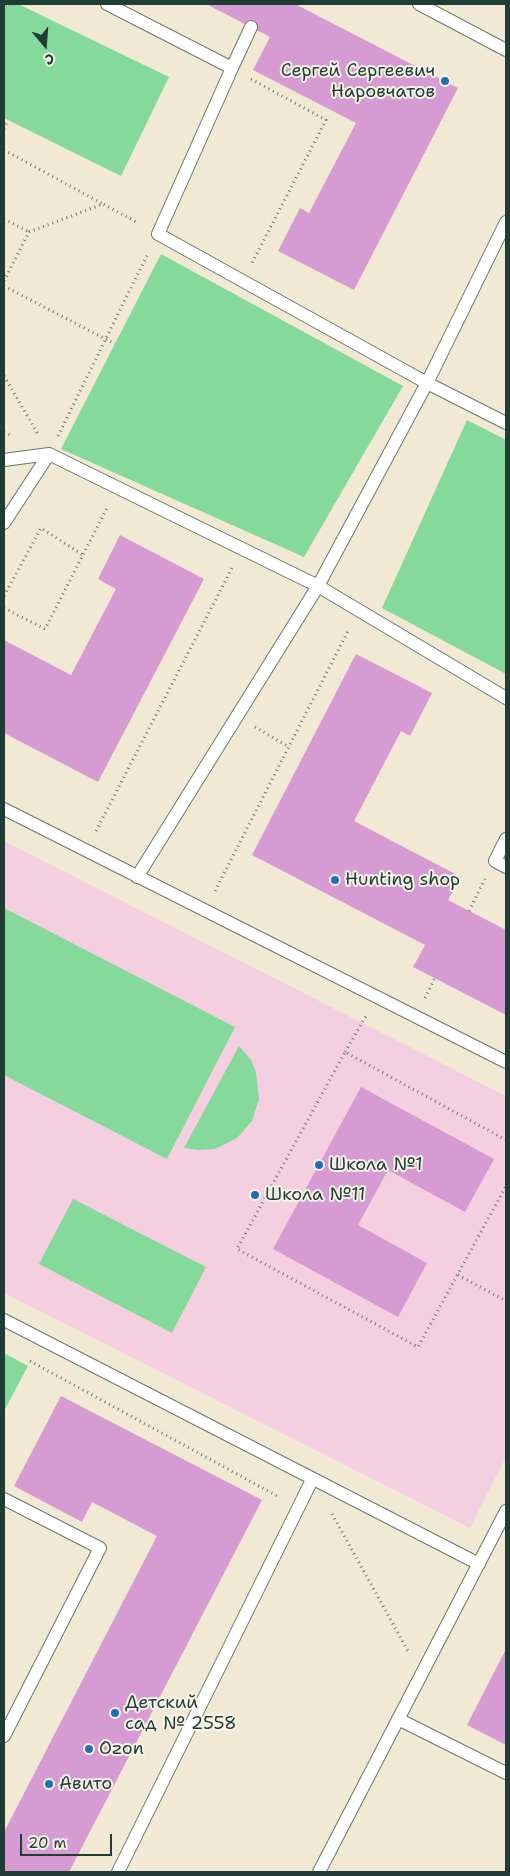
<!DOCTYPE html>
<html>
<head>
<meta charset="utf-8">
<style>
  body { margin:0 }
  #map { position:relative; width:510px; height:1876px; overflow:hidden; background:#f1e9d3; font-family:"Shantell Sans",sans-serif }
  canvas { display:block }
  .frame { position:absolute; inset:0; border:5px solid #1f3d34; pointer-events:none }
  .north { position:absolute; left:20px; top:20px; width:50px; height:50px; -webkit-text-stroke:4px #f7f3e8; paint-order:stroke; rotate:162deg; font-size:14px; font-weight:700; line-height:20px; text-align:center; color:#1f3d34 }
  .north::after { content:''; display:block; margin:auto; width:18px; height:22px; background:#1f3d34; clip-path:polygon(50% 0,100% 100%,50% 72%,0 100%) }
  .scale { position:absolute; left:20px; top:1834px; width:92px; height:22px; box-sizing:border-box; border:2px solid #1f3d34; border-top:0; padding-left:6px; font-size:15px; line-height:18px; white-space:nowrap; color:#1f3d34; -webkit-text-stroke:4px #f7f3e8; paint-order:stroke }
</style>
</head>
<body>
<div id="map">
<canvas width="510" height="1876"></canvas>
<div class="frame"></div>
<div class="north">С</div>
<div class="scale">20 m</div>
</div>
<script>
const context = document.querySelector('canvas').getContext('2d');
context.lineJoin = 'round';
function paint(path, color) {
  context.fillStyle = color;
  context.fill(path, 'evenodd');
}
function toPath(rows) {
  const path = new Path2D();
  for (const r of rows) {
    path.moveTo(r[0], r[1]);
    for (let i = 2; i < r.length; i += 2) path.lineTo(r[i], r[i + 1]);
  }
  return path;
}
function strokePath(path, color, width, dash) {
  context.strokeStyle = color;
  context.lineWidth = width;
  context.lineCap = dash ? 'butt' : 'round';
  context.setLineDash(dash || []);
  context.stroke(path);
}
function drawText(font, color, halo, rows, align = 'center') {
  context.font = font + ' "Shantell Sans",sans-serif';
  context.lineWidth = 4;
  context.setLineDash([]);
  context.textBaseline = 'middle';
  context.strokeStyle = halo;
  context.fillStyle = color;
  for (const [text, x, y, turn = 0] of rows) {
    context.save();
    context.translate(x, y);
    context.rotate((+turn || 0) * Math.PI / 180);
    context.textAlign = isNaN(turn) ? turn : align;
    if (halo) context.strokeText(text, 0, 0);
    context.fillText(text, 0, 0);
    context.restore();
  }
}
const built = toPath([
  [4,841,506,1096,506,1457,470,1528,4,1293]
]);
const green = toPath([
  [4,4,18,4,169,77,121,176,4,118],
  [161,254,403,386,304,557,61,449],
  [467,420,506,440,506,674,382,608],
  [4,908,235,1027,167,1159,4,1075],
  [239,1046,251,1060,256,1072,259,1099,252,1121,237,1138,215,1149,198,1150,184,1148],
  [73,1199,206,1267,172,1333,39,1264],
  [4,1353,28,1366,4,1411]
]);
const building = toPath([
  [206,4,295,4,458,88,354,290,278,251,300,208,309,213,356,123,253,70,270,37],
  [120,535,204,579,98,782,4,733,4,640,71,675,116,589,98,579],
  [356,654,432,693,410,736,401,731,354,821,461,877,448,900,506,930,506,1015,413,967,425,945,252,855],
  [361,1087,494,1159,465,1212,388,1170,358,1225,427,1263,398,1317,273,1249],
  [61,1396,262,1500,69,1872,4,1872,4,1832,157,1536,92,1502,82,1522,14,1486],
  [506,1649,506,1745,467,1725]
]);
const path = toPath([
  [251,79,326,120,252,263],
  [4,129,8,120],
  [4,150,103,204],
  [4,219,29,232],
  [4,281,29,232,103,204,138,223],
  [4,286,115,344],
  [4,376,38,434],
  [4,432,13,436],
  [58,436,148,253],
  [4,596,41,528,83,555],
  [4,608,45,629,108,506],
  [255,727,289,747],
  [96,831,232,568],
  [215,891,349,629],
  [469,911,485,879],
  [425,998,435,978],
  [345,1052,366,1016],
  [506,1140,345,1052,237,1249,418,1347,506,1186],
  [458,1275,506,1301],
  [30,1361,279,1497],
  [332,1514,408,1651]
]);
const service = toPath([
  [107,4,232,68,158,234,427,383,506,423],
  [419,4,506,50],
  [232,68,251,27],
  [4,460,49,454],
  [4,523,49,454,318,586,506,698],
  [4,809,506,1062],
  [506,839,495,861,506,867],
  [137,877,318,586,427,383,506,222],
  [4,1320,479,1564],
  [4,1499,100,1548,4,1736],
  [398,1719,506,1773],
  [118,1872,312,1480],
  [319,1872,506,1511]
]);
const markers = [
  [445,81,5,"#1f6fb2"],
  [335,880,5,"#1f6fb2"],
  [319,1165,5,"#1f6fb2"],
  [255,1195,5,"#1f6fb2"],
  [115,1713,5,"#1f6fb2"],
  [89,1749,5,"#1f6fb2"],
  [49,1784,5,"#1f6fb2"]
];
const poiNames = [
  ["Сергей Сергеевич",435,71,"right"],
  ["Наровчатов",435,92,"right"],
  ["Hunting shop",345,880],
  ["Школа №1",329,1165],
  ["Школа №11",265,1195],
  ["Детский",125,1703],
  ["сад № 2558",125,1724],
  ["Ozon",99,1749],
  ["Авито",59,1784]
];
paint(built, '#f3cfe0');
paint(green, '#84d99b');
paint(building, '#d69bd2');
strokePath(service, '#68796c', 14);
strokePath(path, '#68796c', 3, [1, 4]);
strokePath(service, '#fff', 12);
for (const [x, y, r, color] of markers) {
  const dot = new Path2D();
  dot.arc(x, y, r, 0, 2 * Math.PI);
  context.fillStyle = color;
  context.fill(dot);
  strokePath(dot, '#f7f3e8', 2);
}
drawText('18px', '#1f3d34', '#f7f3e8', poiNames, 'left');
</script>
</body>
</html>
